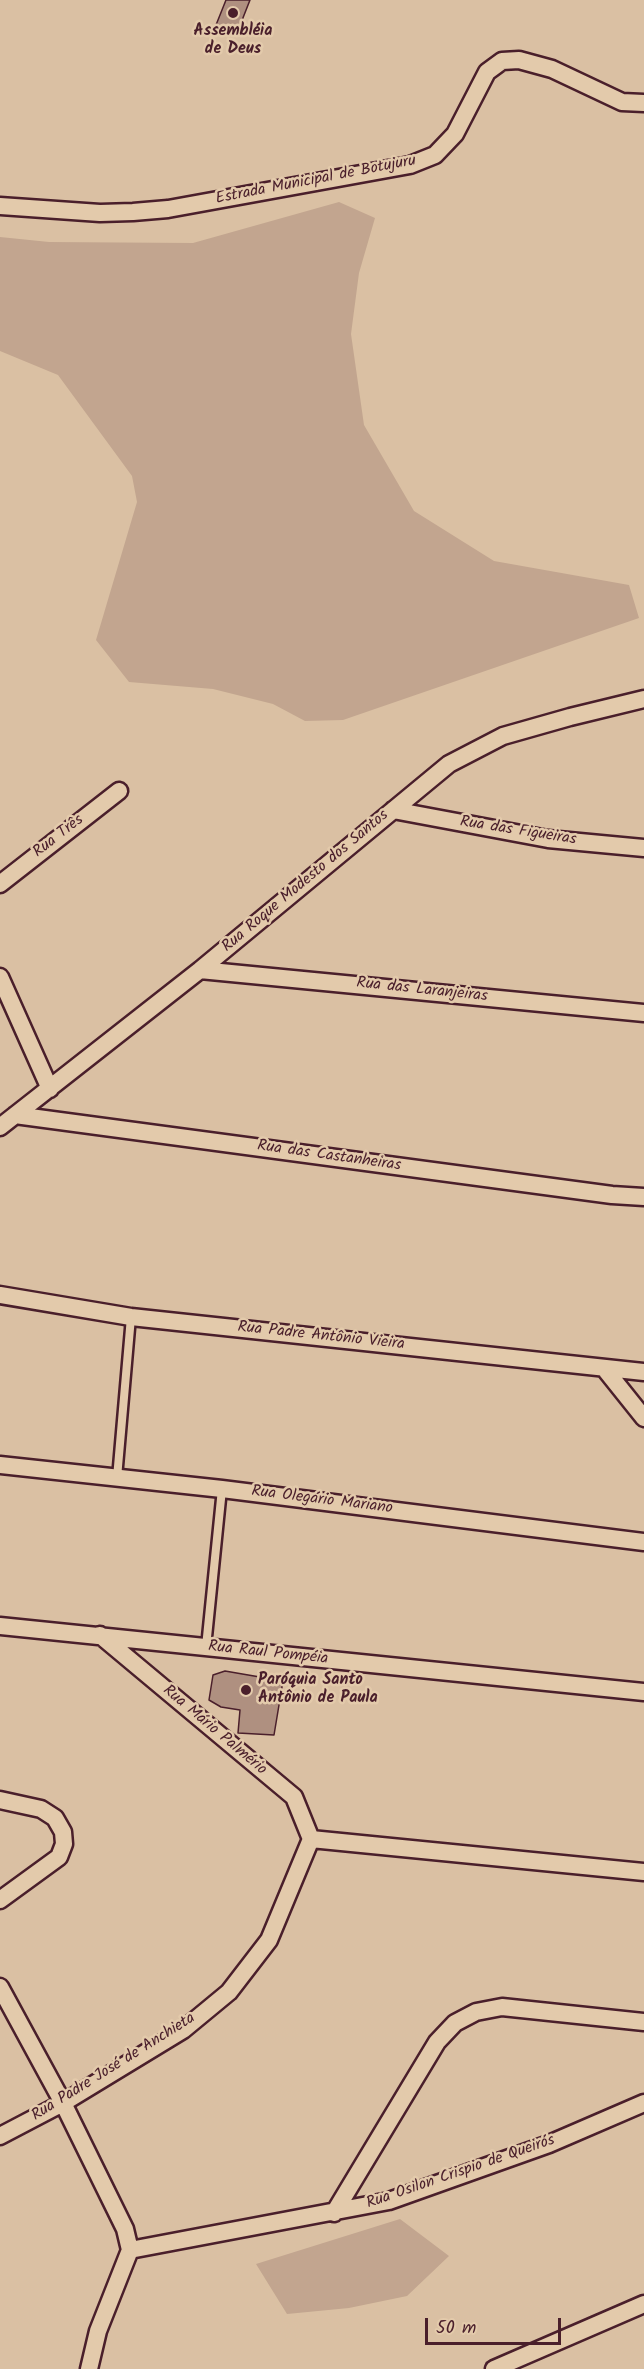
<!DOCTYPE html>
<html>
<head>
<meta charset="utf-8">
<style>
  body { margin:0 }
  #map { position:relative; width:644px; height:2369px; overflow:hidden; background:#dac0a3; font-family:Kalam,sans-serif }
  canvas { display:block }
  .scale { position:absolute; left:425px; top:2318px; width:136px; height:27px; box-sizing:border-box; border:3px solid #4a1f2b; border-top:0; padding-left:8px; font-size:18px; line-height:21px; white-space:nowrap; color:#4a1f2b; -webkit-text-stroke:4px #e3caab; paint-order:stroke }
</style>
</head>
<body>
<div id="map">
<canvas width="644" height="2369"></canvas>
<div class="scale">50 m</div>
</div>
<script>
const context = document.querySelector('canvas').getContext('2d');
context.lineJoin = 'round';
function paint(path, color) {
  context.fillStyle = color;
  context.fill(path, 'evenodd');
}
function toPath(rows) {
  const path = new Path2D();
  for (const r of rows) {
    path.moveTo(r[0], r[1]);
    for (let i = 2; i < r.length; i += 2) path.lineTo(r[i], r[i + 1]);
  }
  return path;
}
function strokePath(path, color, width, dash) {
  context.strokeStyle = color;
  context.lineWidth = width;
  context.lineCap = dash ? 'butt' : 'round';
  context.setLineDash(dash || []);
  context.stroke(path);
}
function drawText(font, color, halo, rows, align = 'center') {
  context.font = font + ' Kalam,sans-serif';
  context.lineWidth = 5;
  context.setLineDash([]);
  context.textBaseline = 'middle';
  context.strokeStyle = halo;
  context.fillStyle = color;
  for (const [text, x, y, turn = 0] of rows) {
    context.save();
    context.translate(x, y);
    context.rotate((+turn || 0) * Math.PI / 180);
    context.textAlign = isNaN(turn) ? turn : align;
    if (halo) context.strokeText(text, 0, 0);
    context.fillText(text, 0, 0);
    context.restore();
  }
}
const green = toPath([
  [339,202,375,218,359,273,351,334,364,425,414,511,494,561,629,585,639,618,343,720,305,721,273,704,213,689,129,682,96,640,137,502,132,476,58,375,0,351,0,237,49,242,193,243],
  [400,2219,449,2256,407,2296,349,2308,287,2314,256,2264]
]);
const building = toPath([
  [226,0,250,0,237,33,216,25,226,0],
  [225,1671,283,1681,274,1735,238,1733,240,1710,221,1707,209,1700,213,1675,225,1671]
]);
const service = toPath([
  [117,1478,131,1317],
  [206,1647,222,1489]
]);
const minor = toPath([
  [0,206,100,213,133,212,168,209,410,165,435,155,455,134,487,72,502,61,519,60,552,69,622,102,644,103],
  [393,810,548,839,644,848],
  [0,884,119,791],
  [200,970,644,1013],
  [0,977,50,1089],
  [15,1115,612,1195,644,1197],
  [0,1127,200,970,449,764,503,736,570,717,644,699],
  [0,1295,131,1317,644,1372],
  [604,1368,644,1418],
  [0,1465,222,1489,644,1542],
  [0,1626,644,1692],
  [100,1635,294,1797,311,1839],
  [0,1800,41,1809,55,1818,63,1832,64,1844,59,1857,0,1900],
  [311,1839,644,1872],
  [0,1987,63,2103,125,2229,130,2250,98,2331,89,2369],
  [0,2136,63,2103,183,2030,229,1992,269,1940,311,1839],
  [334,2213,437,2042,455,2023,476,2012,502,2007,644,2022],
  [130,2250,389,2201,549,2144,644,2103],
  [494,2369,644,2304]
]);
const markers = [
  [233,13,6,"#4a1f2b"],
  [246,1690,6,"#4a1f2b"]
];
const poiNames = [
  ["Assembléia",233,32],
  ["de Deus",233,50],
  ["Paróquia Santo",258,1681,"left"],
  ["Antônio de Paula",258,1699,"left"]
];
const streetNames = [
  ["Estrada Municipal de Botujuru",316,181,-11],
  ["Rua das Figueiras",518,832,9],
  ["Rua Três",59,837,-38],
  ["Rua Roque Modesto dos Santos",306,882,-40],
  ["Rua das Laranjeiras",422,991,6],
  ["Rua das Castanheiras",329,1157,8],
  ["Rua Padre Antônio Vieira",321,1337,6],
  ["Rua Olegário Mariano",322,1501,7],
  ["Rua Raul Pompéia",268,1654,6],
  ["Rua Mário Palmério",214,1731,40],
  ["Rua Padre José de Anchieta",114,2068,-32],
  ["Rua Osilon Crispio de Queirós",461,2173,-19]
];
paint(green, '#c2a58f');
paint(building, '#af9080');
strokePath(building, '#4a1f2b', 1.5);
strokePath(service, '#4a1f2b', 13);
strokePath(minor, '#4a1f2b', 21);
strokePath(service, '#e3caab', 8);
strokePath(minor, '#e3caab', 16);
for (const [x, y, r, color] of markers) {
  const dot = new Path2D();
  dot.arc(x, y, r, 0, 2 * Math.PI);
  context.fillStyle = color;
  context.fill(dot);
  strokePath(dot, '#e3caab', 2);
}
drawText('bold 16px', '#4a1f2b', '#e3caab', poiNames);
drawText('16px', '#4a1f2b', '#e3caab', streetNames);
</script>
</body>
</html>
